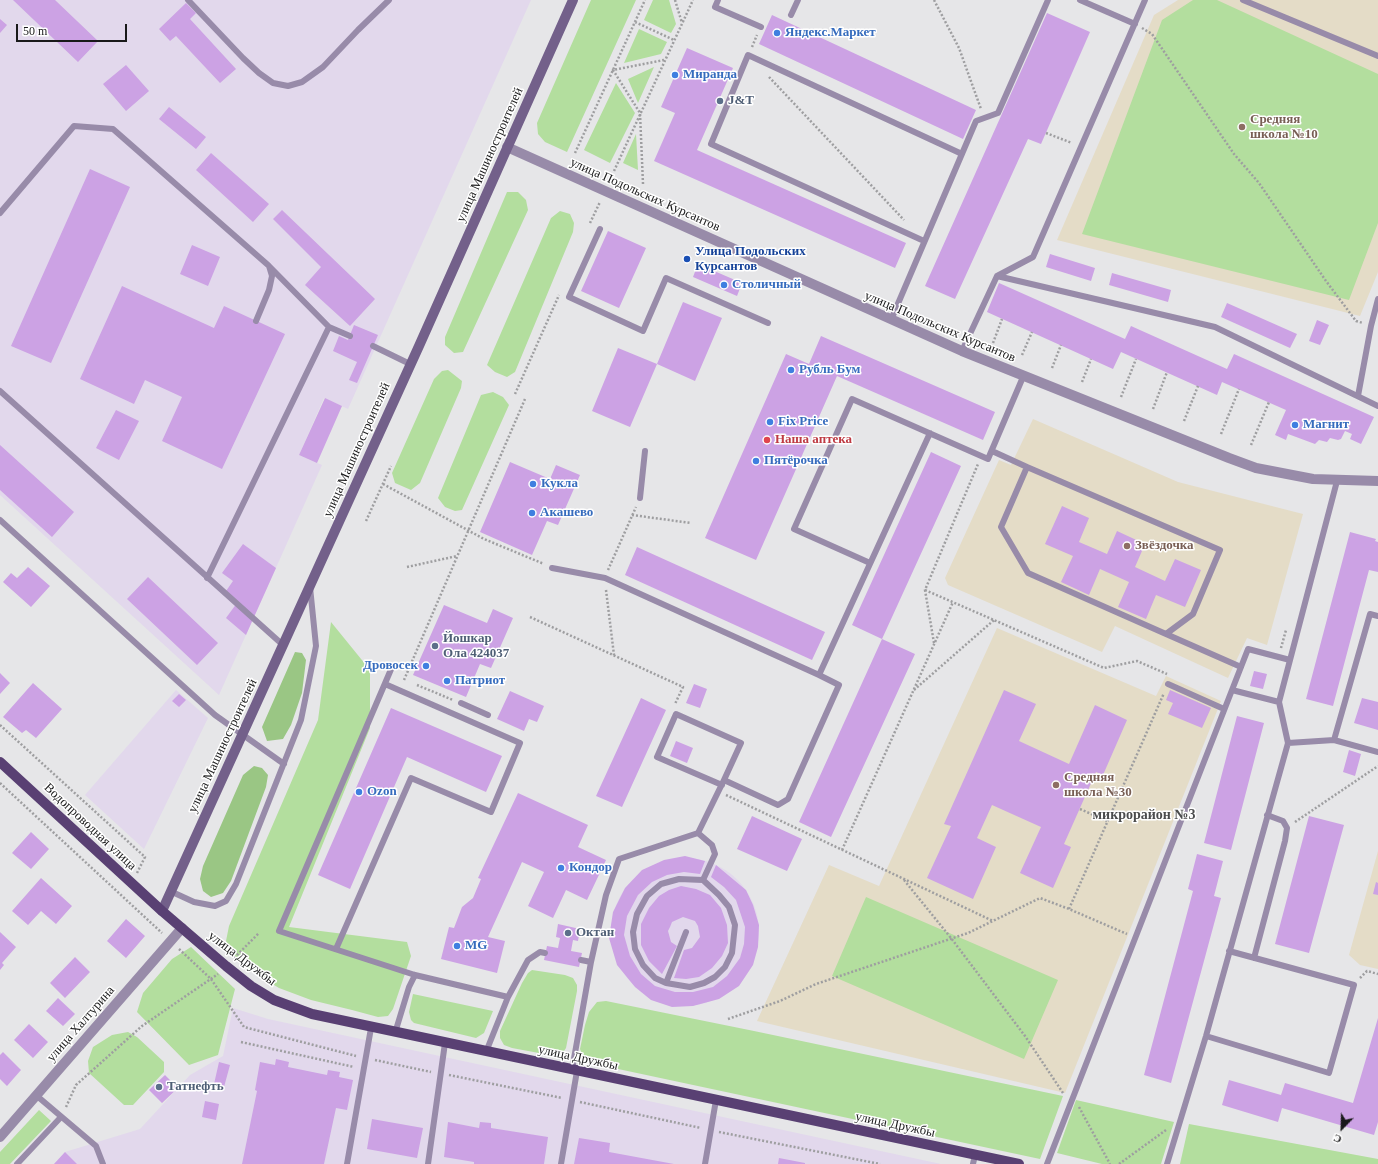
<!DOCTYPE html>
<html>
<head>
<meta charset="utf-8">
<style>
  body { margin:0 }
  #map { position:relative; width:1378px; height:1164px; overflow:hidden; background:#e6e6e8; font-family:"Times New Roman",serif }
  canvas { display:block }
  .north { position:absolute; left:1322px; top:1108px; width:40px; height:40px; -webkit-text-stroke:3px #fff; paint-order:stroke; rotate:203deg; font-size:11px; font-weight:700; line-height:16px; text-align:center; color:#19191a }
  .north::after { content:''; display:block; margin:auto; width:14px; height:18px; background:#19191a; clip-path:polygon(50% 0,100% 100%,50% 72%,0 100%) }
  .scale { position:absolute; left:16px; top:24px; width:111px; height:18px; box-sizing:border-box; border:2px solid #19191a; border-top:0; padding-left:5px; font-size:12px; line-height:14px; white-space:nowrap; color:#19191a; -webkit-text-stroke:3px #fff; paint-order:stroke }
</style>
</head>
<body>
<div id="map">
<canvas width="1378" height="1164"></canvas>
<div class="north">С</div>
<div class="scale">50 m</div>
</div>
<script>
const context = document.querySelector('canvas').getContext('2d');
context.lineJoin = 'round';
function paint(path, color) {
  context.fillStyle = color;
  context.fill(path, 'evenodd');
}
function toPath(rows) {
  const path = new Path2D();
  for (const r of rows) {
    if (r.length === 3) {
      path.moveTo(r[0] + r[2], r[1]);
      path.arc(r[0], r[1], r[2], 0, 2 * Math.PI);
      continue;
    }
    path.moveTo(r[0], r[1]);
    for (let i = 2; i < r.length; i += 2) path.lineTo(r[i], r[i + 1]);
  }
  return path;
}
function strokePath(path, color, width, dash) {
  context.strokeStyle = color;
  context.lineWidth = width;
  context.lineCap = dash ? 'butt' : 'round';
  context.setLineDash(dash || []);
  context.stroke(path);
}
function drawText(font, color, halo, rows, align = 'center') {
  context.font = font + ' "Times New Roman",serif';
  context.lineWidth = 3;
  context.setLineDash([]);
  context.textBaseline = 'middle';
  context.strokeStyle = halo;
  context.fillStyle = color;
  for (const [text, x, y, turn = 0] of rows) {
    context.save();
    context.translate(x, y);
    context.rotate((+turn || 0) * Math.PI / 180);
    context.textAlign = isNaN(turn) ? turn : align;
    if (halo) context.strokeText(text, 0, 0);
    context.fillText(text, 0, 0);
    context.restore();
  }
}
const industrial = toPath([
  [0,0,531,0,348,409,324,398,299,455,322,465,219,695,0,495],
  [176,690,208,718,144,849,85,795],
  [685,932,74],
  [233,1008,268,1019,941,1164,54,1164,65,1152,140,1129,190,1075,223,1056]
]);
const education = toPath([
  [1178,0,1378,0,1378,272,1360,316,1057,240,1154,15],
  [1033,419,1178,482,1303,514,1267,645,1247,638,1228,678,1115,626,1102,652,948,585,945,578,999,460,1011,465],
  [997,628,1156,696,1166,676,1221,701,1065,1093,757,1021,829,865,879,886],
  [1378,851,1378,969,1360,965,1349,955]
]);
const green = toPath([
  [591,0,636,0,567,152,545,142,538,134,537,123],
  [653,0,669,0,676,24,671,33,644,20],
  [1193,0,1217,0,1378,74,1378,223,1349,300,1082,234,1162,20],
  [639,29,667,42,661,54,624,63],
  [654,67,638,103,628,79],
  [616,83,635,113,610,163,584,150],
  [636,134,638,170,623,163],
  [507,192,518,192,526,200,528,210,463,352,454,353,445,345,445,337],
  [560,211,570,214,574,223,573,232,515,372,507,377,495,372,487,365,551,218],
  [448,370,462,381,461,388,420,483,411,490,395,483,392,473,434,379,442,371],
  [493,392,503,397,509,405,462,510,455,511,445,507,438,498,481,395],
  [331,622,370,670,370,728,289,927,407,942,411,956,393,1009,388,1016,378,1017,352,1010,311,1000,279,988,251,971,232,953,226,941,229,926,318,720],
  [866,897,1058,980,1024,1059,832,976],
  [191,947,235,989,218,1055,189,1065,137,1012,143,993,172,959],
  [532,970,565,975,573,978,577,985,577,991,566,1048,562,1054,555,1056,512,1048,504,1045,500,1038,500,1031,522,983,528,973],
  [413,994,493,1011,484,1033,476,1038,414,1023,411,1020,409,1012],
  [606,1001,754,1031,1063,1096,1040,1159,590,1063,584,1059,580,1049,585,1025,589,1012,597,1002],
  [128,1032,137,1037,164,1062,164,1072,133,1105,124,1105,89,1073,88,1061,93,1047,112,1035],
  [1076,1100,1174,1122,1161,1164,1102,1164,1057,1153],
  [39,1110,51,1121,10,1164,0,1164,0,1152],
  [1189,1124,1378,1159,1378,1164,1180,1164]
]);
const forest = toPath([
  [295,652,302,653,306,660,302,693,291,725,283,739,267,741,262,727],
  [254,766,262,768,268,775,266,787,231,881,223,893,211,897,203,891,200,879,203,866,243,775]
]);
const building = toPath([
  [13,0,55,0,98,41,78,62],
  [186,3,196,13,190,19,236,69,220,83,176,36,170,41,159,29],
  [1047,13,1090,32,1041,144,1028,139,955,299,925,286],
  [772,15,976,110,963,139,759,44],
  [0,19,7,25,0,33],
  [687,48,733,68,697,150,906,243,895,268,654,161,675,113,661,107],
  [126,65,149,91,126,111,103,84],
  [169,107,206,137,196,149,159,119],
  [211,153,269,204,253,222,196,170],
  [90,169,130,187,51,363,11,346],
  [282,210,375,299,350,326,305,285,321,267,273,219],
  [608,231,646,248,619,308,581,291],
  [192,245,220,257,208,286,180,274],
  [1050,254,1095,268,1091,281,1046,267],
  [698,264,742,283,737,296,693,277],
  [1112,273,1171,290,1168,302,1109,285],
  [999,283,1125,339,1131,326,1227,369,1234,354,1374,417,1361,444,1350,439,1352,434,1345,431,1341,439,1338,440,1330,438,1327,442,1319,440,1315,444,1288,434,1286,440,1275,435,1286,410,1222,382,1217,395,1121,352,1113,369,987,312],
  [122,286,214,328,224,306,285,334,222,469,162,441,182,397,145,380,134,404,80,379],
  [683,302,722,318,695,381,657,364],
  [1227,303,1297,334,1290,348,1221,317],
  [1317,320,1329,325,1320,345,1309,341],
  [354,325,378,335,357,383,349,380,357,362,333,351,339,336,348,340],
  [821,336,995,412,983,440,837,376,756,560,705,538,786,354,809,364],
  [618,348,657,364,630,427,592,411],
  [325,398,342,406,317,463,299,455],
  [116,410,139,421,119,460,96,448],
  [0,445,74,512,52,537,0,490],
  [931,452,961,466,882,639,852,625],
  [510,462,550,479,556,465,580,475,558,525,547,521,532,555,480,532],
  [1062,506,1089,518,1079,542,1107,554,1117,531,1145,544,1135,567,1165,581,1175,559,1201,570,1185,607,1156,595,1146,619,1118,607,1129,582,1100,569,1089,595,1061,582,1073,556,1045,544],
  [1350,532,1376,539,1375,541,1378,542,1378,572,1369,570,1333,706,1306,699],
  [243,544,276,568,246,635,226,618,237,603,224,594,233,581,222,573],
  [637,547,825,632,812,660,625,575],
  [28,567,50,586,31,607,3,582,11,573,17,578],
  [148,577,218,643,197,665,127,599],
  [444,605,487,623,493,609,513,618,491,668,480,664,466,697,413,675],
  [882,639,915,654,831,837,799,822],
  [1254,671,1267,674,1263,689,1250,686],
  [0,673,10,683,0,694],
  [33,683,62,709,36,738,26,730,22,733,3,717],
  [694,684,707,689,700,708,686,703],
  [1004,690,1036,704,1019,741,1069,764,1095,705,1127,720,1103,775,1096,772,1064,844,1071,847,1053,888,1020,873,1041,827,992,805,977,838,996,847,973,899,927,878,951,826,944,824],
  [1170,690,1211,708,1202,728,1168,714,1173,703,1166,700],
  [510,691,544,706,537,722,529,719,524,731,497,719],
  [179,694,186,700,179,707,172,701],
  [641,698,666,710,622,807,596,796],
  [1362,698,1378,702,1378,730,1354,723],
  [391,708,502,756,486,792,407,757,350,889,318,875],
  [1237,716,1264,723,1231,850,1204,843],
  [676,741,693,748,687,763,670,756],
  [1349,750,1361,754,1355,776,1343,772],
  [518,793,588,825,578,847,606,860,587,900,566,890,553,918,528,906,544,872,522,862,488,937,505,941,497,973,441,959,449,927,454,928,462,907,473,898,481,879,478,878],
  [752,816,802,839,787,871,737,849],
  [1309,816,1344,825,1309,953,1275,944],
  [31,832,49,849,31,869,12,853],
  [1197,854,1223,861,1214,896,1221,898,1171,1083,1144,1075,1193,891,1188,889],
  [685,856,705,861,700,874,684,872,667,875,652,882,638,895,627,916,624,935,630,956,641,974,655,986,675,992,693,992,713,987,727,976,740,958,744,944,745,927,736,900,724,887,711,877,716,865,746,890,753,905,759,925,758,947,753,965,739,986,719,999,693,1006,672,1007,651,1000,635,987,617,965,609,938,613,912,625,888,642,870,664,860],
  [41,878,72,906,56,924,41,911,28,925,12,911],
  [1376,882,1378,883,1378,895,1373,894],
  [681,886,696,889,710,895,721,908,727,925,728,943,722,956,712,968,699,977,686,979,674,978,684,950,692,948,700,937,698,926,695,921,683,917,672,922,670,927,668,931,671,942,677,946,662,974,649,961,641,945,641,924,649,908,659,896,669,890],
  [126,919,145,936,126,958,107,941],
  [558,924,580,929,578,941,573,940,571,951,582,953,579,967,544,960,547,946,558,948,560,938,556,937],
  [0,932,16,947,2,963,4,965,0,970],
  [75,957,90,972,65,998,50,983],
  [58,998,75,1014,63,1026,46,1011],
  [1378,1018,1378,1122,1374,1135,1282,1108,1278,1122,1222,1105,1229,1080,1281,1095,1285,1083,1353,1103],
  [29,1024,48,1042,33,1058,14,1040],
  [3,1052,21,1070,7,1086,0,1079,0,1055],
  [276,1059,289,1062,288,1067,327,1075,328,1070,340,1072,339,1077,353,1080,347,1110,336,1108,324,1164,242,1164,257,1091,255,1090,260,1062,275,1065],
  [219,1062,230,1065,224,1087,214,1084],
  [165,1075,178,1088,162,1103,149,1090],
  [205,1101,219,1104,216,1120,202,1117],
  [372,1119,423,1128,417,1158,367,1149],
  [448,1122,479,1128,480,1122,491,1123,491,1128,548,1137,544,1164,474,1164,474,1162,444,1157],
  [579,1138,610,1143,609,1152,674,1164,574,1164],
  [65,1152,77,1164,54,1164],
  [779,1158,805,1163,805,1164,778,1164]
]);
const path = toPath([
  [675,0,682,23],
  [934,0,959,48,981,109],
  [635,22,674,40],
  [1142,28,1152,34,1234,154,1259,183,1326,281,1356,321,1363,323],
  [752,47,757,35],
  [769,77,904,220],
  [1046,133,1072,143],
  [575,153,645,0],
  [614,171,693,0],
  [643,184,640,113,613,70,664,60],
  [590,223,600,202],
  [993,343,1002,319],
  [1022,355,1032,332],
  [1052,368,1061,345],
  [1082,382,1091,359],
  [515,394,559,295],
  [1121,397,1136,359],
  [1153,409,1167,372],
  [1184,421,1198,386],
  [1221,434,1239,389],
  [1251,445,1269,402],
  [383,484,484,539,544,564],
  [632,515,691,523],
  [366,521,391,466],
  [407,567,457,556],
  [608,570,636,507],
  [606,590,614,655],
  [925,590,1104,668,1137,661,1167,674],
  [530,617,683,687,675,704],
  [934,643,925,590,978,464],
  [1281,648,1286,630],
  [404,680,525,399],
  [417,685,453,700],
  [914,690,994,620],
  [0,725,145,857,137,873],
  [0,783,162,933],
  [726,795,993,921],
  [1080,809,1107,821],
  [1295,822,1378,766],
  [842,850,953,602],
  [904,880,951,938,1025,1036,1063,1093],
  [1069,909,1164,693],
  [179,949,211,979,244,1027,356,1056],
  [234,958,259,933],
  [1360,978,1367,971,1378,974],
  [728,1019,780,1001,816,984,968,933,1040,898,1069,909,1127,934],
  [241,1042,354,1067],
  [375,1060,431,1072],
  [449,1075,562,1098],
  [580,1102,701,1128],
  [66,1107,76,1085,142,1026,218,974],
  [1079,1107,1110,1164],
  [719,1132,880,1164],
  [1119,1164,1166,1130]
]);
const service = toPath([
  [188,0,243,58,259,73,273,83,288,86,302,82,323,67,358,30,389,0],
  [718,0,715,7,761,27],
  [1080,0,1135,24],
  [1243,0,1378,56],
  [791,15,798,0],
  [0,213,74,126,113,129,268,265,329,327,207,578],
  [600,229,569,297,643,331,666,278,768,323],
  [924,241,711,144,748,55,962,154],
  [997,276,1215,327,1378,406],
  [891,320,976,121,998,113,1048,0],
  [256,321,269,290,272,276,269,266],
  [329,327,350,336],
  [373,346,410,364],
  [962,351,997,276,1033,257,1145,0],
  [0,391,283,645],
  [1358,396,1371,326,1378,299],
  [992,451,1027,467,1001,527,1028,573,1166,634,1193,614,1220,550,1027,467],
  [640,498,645,451],
  [0,520,215,715,284,764],
  [870,563,794,529,852,399,988,459,1023,377],
  [552,568,605,578,819,675],
  [1166,634,1241,667],
  [392,667,279,931,415,975,508,997],
  [1168,684,1224,709],
  [1232,690,1279,702,1337,481],
  [461,703,488,715],
  [1334,740,1370,614,1378,616],
  [1288,743,1334,740,1378,752],
  [722,785,657,757,676,714,741,743,724,780],
  [170,891,194,902,215,906,226,901,236,884,301,720,316,646,310,587],
  [686,932,666,983,655,978,643,965,635,949,633,932,637,914,647,896,661,884,679,879,703,880,715,854,712,845,698,833],
  [336,949,411,778,491,812,520,743,385,684],
  [1254,958,1285,841,1287,828,1283,821,1267,815],
  [581,960,591,962],
  [666,983,690,987,704,983,715,977,725,967,732,953,735,925,729,907,719,895,703,880],
  [395,1033,409,987,415,975],
  [1206,1036,1329,1073,1354,985,1229,951],
  [486,1052,508,997,528,960,540,952,545,953],
  [572,1070,591,962,606,895,619,859,698,833,724,780,778,805,788,799,839,685,819,675,930,433],
  [37,1096,96,1146,103,1164],
  [17,1164,61,1117],
  [347,1164,371,1028],
  [428,1164,445,1043],
  [561,1164,577,1071],
  [705,1164,716,1100],
  [973,1164,975,1155],
  [1047,1164,1248,649,1290,660],
  [1167,1164,1206,1036,1288,743,1279,702]
]);
const minor = toPath([
  [0,1137,182,928]
]);
const tertiary = toPath([
  [507,147,962,351,1229,458,1256,468,1313,479,1378,481]
]);
const secondary = toPath([
  [162,911,419,346,573,0]
]);
const primary = toPath([
  [0,762,162,911,226,966,251,986,274,1000,312,1014,1019,1164]
]);
const markers = [
  [777,33,4,"#3f7fe0"],
  [675,75,4,"#3f7fe0"],
  [720,101,4,"#5c6f8a"],
  [1242,127,4,"#8d6e63"],
  [687,259,4,"#1a4fb4"],
  [724,285,4,"#3f7fe0"],
  [791,370,4,"#3f7fe0"],
  [770,422,4,"#3f7fe0"],
  [1295,425,4,"#3f7fe0"],
  [767,440,4,"#e0444e"],
  [756,461,4,"#3f7fe0"],
  [533,484,4,"#3f7fe0"],
  [532,513,4,"#3f7fe0"],
  [1127,546,4,"#8d6e63"],
  [435,646,4,"#5c6f8a"],
  [426,666,4,"#3f7fe0"],
  [447,681,4,"#3f7fe0"],
  [1056,785,4,"#8d6e63"],
  [359,792,4,"#3f7fe0"],
  [561,868,4,"#3f7fe0"],
  [568,933,4,"#5c6f8a"],
  [457,946,4,"#3f7fe0"],
  [159,1087,4,"#5c6f8a"]
];
const shopNames = [
  ["Яндекс.Маркет",785,33],
  ["Миранда",683,75],
  ["Столичный",732,285],
  ["Рубль Бум",799,370],
  ["Fix Price",778,422],
  ["Магнит",1303,425],
  ["Пятёрочка",764,461],
  ["Кукла",541,484],
  ["Акашево",540,513],
  ["Дровосек",418,666,"right"],
  ["Патриот",455,681],
  ["Ozon",367,792],
  ["Кондор",569,868],
  ["MG",465,946]
];
const serviceNames = [
  ["J&T",728,101],
  ["Йошкар",443,639],
  ["Ола 424037",443,654],
  ["Октан",576,933],
  ["Татнефть",167,1087]
];
const educationNames = [
  ["Средняя",1250,120],
  ["школа №10",1250,135],
  ["Звёздочка",1135,546],
  ["Средняя",1064,778],
  ["школа №30",1064,793]
];
const streetNames = [
  ["улица Машиностроителей",490,155,-66],
  ["улица Подольских Курсантов",645,195,24],
  ["улица Подольских Курсантов",940,327,23],
  ["улица Машиностроителей",357,450,-66],
  ["улица Машиностроителей",223,746,-65],
  ["Водопроводная улица",90,827,43],
  ["улица Дружбы",242,959,37],
  ["улица Халтурина",81,1024,-49],
  ["улица Дружбы",578,1058,12],
  ["улица Дружбы",895,1125,12]
];
const transitNames = [
  ["Улица Подольских",695,252],
  ["Курсантов",695,267]
];
const healthNames = [
  ["Наша аптека",775,440]
];
const neighbourhoodNames = [
  ["микрорайон №3",1144,815]
];
paint(industrial, '#e2d8ec');
paint(education, '#e4dcc7');
paint(green, '#b3de9e');
paint(forest, '#9ac684');
paint(building, '#cca2e4');
strokePath(path, '#9e9ea0', 2.5, [2, 2]);
strokePath(service, '#988ba9', 6);
strokePath(minor, '#988ba9', 10);
strokePath(tertiary, '#988ba9', 10);
strokePath(secondary, '#73608a', 10);
strokePath(primary, '#594073', 10);
for (const [x, y, r, color] of markers) {
  const dot = new Path2D();
  dot.arc(x, y, r, 0, 2 * Math.PI);
  context.fillStyle = color;
  context.fill(dot);
  strokePath(dot, '#fff', 1.5);
}
drawText('bold 13px', '#366cbe', '#fff', shopNames, 'left');
drawText('bold 13px', '#4e5e75', '#fff', serviceNames, 'left');
drawText('bold 13px', '#785e54', '#fff', educationNames, 'left');
drawText('13px', '#19191a', '#fff', streetNames);
drawText('bold 13px', '#164399', '#fff', transitNames, 'left');
drawText('bold 13px', '#be3a42', '#fff', healthNames, 'left');
drawText('bold 14px', '#4b4c4d', '#fff', neighbourhoodNames);
</script>
</body>
</html>
